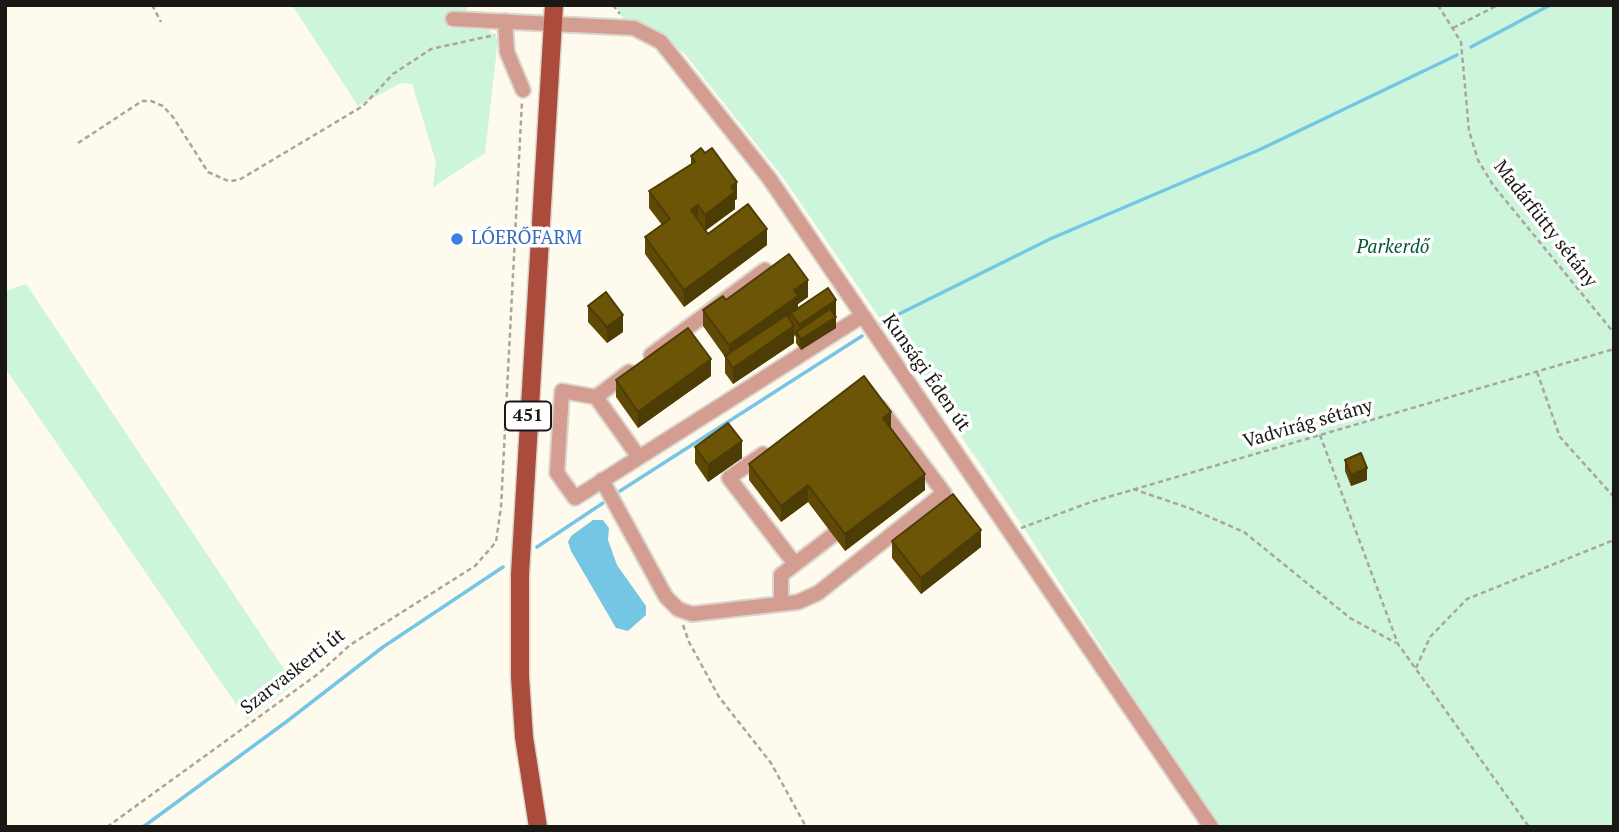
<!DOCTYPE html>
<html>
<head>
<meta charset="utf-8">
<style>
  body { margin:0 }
  #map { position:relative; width:1619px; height:832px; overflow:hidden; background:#fffaee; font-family:"PT Serif",serif }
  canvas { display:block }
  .frame { position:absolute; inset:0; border:7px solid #1a1814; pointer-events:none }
</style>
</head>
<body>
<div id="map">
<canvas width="1619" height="832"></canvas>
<div class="frame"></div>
</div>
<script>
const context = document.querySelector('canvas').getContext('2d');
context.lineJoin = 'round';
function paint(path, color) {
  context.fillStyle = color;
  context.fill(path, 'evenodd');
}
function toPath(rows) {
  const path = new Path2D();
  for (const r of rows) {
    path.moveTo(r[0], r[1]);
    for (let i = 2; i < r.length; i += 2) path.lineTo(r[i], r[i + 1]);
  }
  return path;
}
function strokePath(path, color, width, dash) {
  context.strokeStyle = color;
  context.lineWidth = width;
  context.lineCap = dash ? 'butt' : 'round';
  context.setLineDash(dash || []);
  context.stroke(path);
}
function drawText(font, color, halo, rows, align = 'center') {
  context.font = font + ' "PT Serif",serif';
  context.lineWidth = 7;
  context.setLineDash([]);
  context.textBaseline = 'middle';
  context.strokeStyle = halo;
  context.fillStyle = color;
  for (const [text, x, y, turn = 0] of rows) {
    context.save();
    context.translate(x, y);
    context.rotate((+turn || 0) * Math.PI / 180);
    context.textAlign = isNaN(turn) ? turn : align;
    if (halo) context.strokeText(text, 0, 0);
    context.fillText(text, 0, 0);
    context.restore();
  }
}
const green = toPath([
  [292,5,467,5,466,12,448,12,448,28,489,30,498,40,485,153,433,187,436,162,412,84,401,83,358,106],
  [615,5,1614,5,1614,827,1218,827,1018,519,784,179,685,54,664,38,626,23],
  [26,284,294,684,247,720,5,368,5,291]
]);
const water = toPath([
  [593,520,603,520,609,528,608,540,617,565,646,606,646,615,628,631,616,628,571,551,568,542,571,536]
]);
const stream = toPath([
  [1471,47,1550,5],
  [881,323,1050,239,1261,149,1457,55],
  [620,491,862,336],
  [537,547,603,503],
  [143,827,286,722,383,647,503,567]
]);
const path = toPath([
  [152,5,161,22],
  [613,5,620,14],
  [1438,5,1461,42,1469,131,1478,160,1493,185,1614,333],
  [1453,28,1498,5],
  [78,143,142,101,151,101,163,106,173,117,208,172,228,181,239,180,363,106,393,74,431,49,495,35],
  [1537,372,1560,437,1614,497],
  [1320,435,1398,644,1529,827],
  [1133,489,1189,508,1244,532,1350,618,1396,643],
  [1021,528,1091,502,1614,349],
  [683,625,689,642,719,697,771,763,805,825],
  [1416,668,1430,637,1467,599,1614,540],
  [107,827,318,674,350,645,475,566,496,542,501,507,522,101]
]);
const minor = toPath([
  [453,19,634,28,661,42,769,178,1211,827],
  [505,21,507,52,523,90],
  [651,355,765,270],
  [596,397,629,372],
  [763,454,729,478,795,564],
  [638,456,596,397,562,391,557,473,575,498,862,316],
  [602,480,666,597,678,609,692,614,798,602,818,593,944,493,880,408],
  [781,604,781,575,833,535]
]);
const major = toPath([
  [538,827,524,737,520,677,520,574,554,5]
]);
const wall = toPath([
  [691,156,737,199,735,200,735,209,705,231,708,234,767,245,684,307,645,254,645,237,662,225,649,208,649,191,691,165],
  [808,297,798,304,798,309,836,316,836,328,801,350,796,343,796,337,794,335,794,343,733,384,725,373,725,357,703,326,703,310,726,300],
  [588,306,623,332,607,343,588,322],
  [711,376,638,428,616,397,616,380],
  [891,429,925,490,845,551,808,502,781,522,749,480,749,464],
  [695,447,742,458,708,482,695,463],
  [1345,460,1367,480,1351,486,1345,471],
  [892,541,981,547,921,594,892,558]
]);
const shadedWall = toPath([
  [737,182,737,199,735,200,735,209,705,231,705,215,731,187],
  [698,205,698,222,691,210],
  [767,229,767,245,684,307,684,290],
  [808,280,808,297,798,304,798,312,791,313,791,317,729,362,729,345,794,290],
  [836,300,836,316,828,322,836,317,836,328,801,350,799,325],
  [623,315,623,332,607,343,607,327],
  [794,326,794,343,733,384,733,368],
  [711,359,711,376,638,428,638,412],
  [891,412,891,429,883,418],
  [742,441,742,458,708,482,708,465],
  [1367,468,1367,480,1351,486,1351,475],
  [925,474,925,490,845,551,845,534],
  [808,485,808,502,781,522,781,506],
  [981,530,981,547,921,594,921,578]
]);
const building = toPath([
  [701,148,705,153,712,148,737,182,731,187,735,192,705,215,698,205,691,210,708,234,748,204,767,229,684,290,645,237,670,219,649,191,695,162,691,156,701,148],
  [789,254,808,280,794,290,798,296,729,345,703,310,723,296,726,300,789,254],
  [828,288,836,300,799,325,791,313,828,288],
  [606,292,623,315,607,327,588,306,606,292],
  [830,309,836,317,801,339,796,332,830,309],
  [787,315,794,326,733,368,725,356,787,315],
  [688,328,711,359,638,412,616,380,688,328],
  [864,376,891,412,883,418,925,474,845,534,808,485,781,506,749,464,864,376],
  [728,423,742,441,708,465,695,447,728,423],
  [1361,453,1367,468,1351,475,1345,460,1361,453],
  [953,494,981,530,921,578,892,541,953,494]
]);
const markers = [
  [457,239,7,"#3f7fe0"]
];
const shields = [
  [528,416,46]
];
const shieldNames = [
  ["451",528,416]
];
const streetNames = [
  ["Madárfütty sétány",1545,224,52],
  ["Kunsági Éden út",926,373,55],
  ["Vadvirág sétány",1308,424,-16],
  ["Szarvaskerti út",293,672,-38]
];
const shopNames = [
  ["LÓERŐFARM",471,239]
];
const parkNames = [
  ["Parkerdő",1393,248]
];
paint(green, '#ccf5db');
paint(water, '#75c6e5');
strokePath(stream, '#75c6e5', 3.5);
strokePath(minor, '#dad6cb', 18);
strokePath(major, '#dad6cb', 21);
strokePath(path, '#a9a59c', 2.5, [5, 3.5]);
strokePath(minor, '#d49d92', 14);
strokePath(major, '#aa4b3b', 18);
paint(wall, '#5e4906');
paint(shadedWall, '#4c3c05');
paint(building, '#6d5507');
strokePath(building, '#4c3c05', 2);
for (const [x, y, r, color] of markers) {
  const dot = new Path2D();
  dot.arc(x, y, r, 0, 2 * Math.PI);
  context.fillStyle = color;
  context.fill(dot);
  strokePath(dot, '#fff', 2.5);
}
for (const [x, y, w] of shields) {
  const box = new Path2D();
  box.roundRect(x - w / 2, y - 14.5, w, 29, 5);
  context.fillStyle = '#fff';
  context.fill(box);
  strokePath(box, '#1a1814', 2);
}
drawText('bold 18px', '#1a1814', null, shieldNames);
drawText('19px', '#1a1814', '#fff', streetNames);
drawText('19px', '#366cbe', '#fff', shopNames, 'left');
drawText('italic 19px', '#025a34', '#fff', parkNames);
</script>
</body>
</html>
